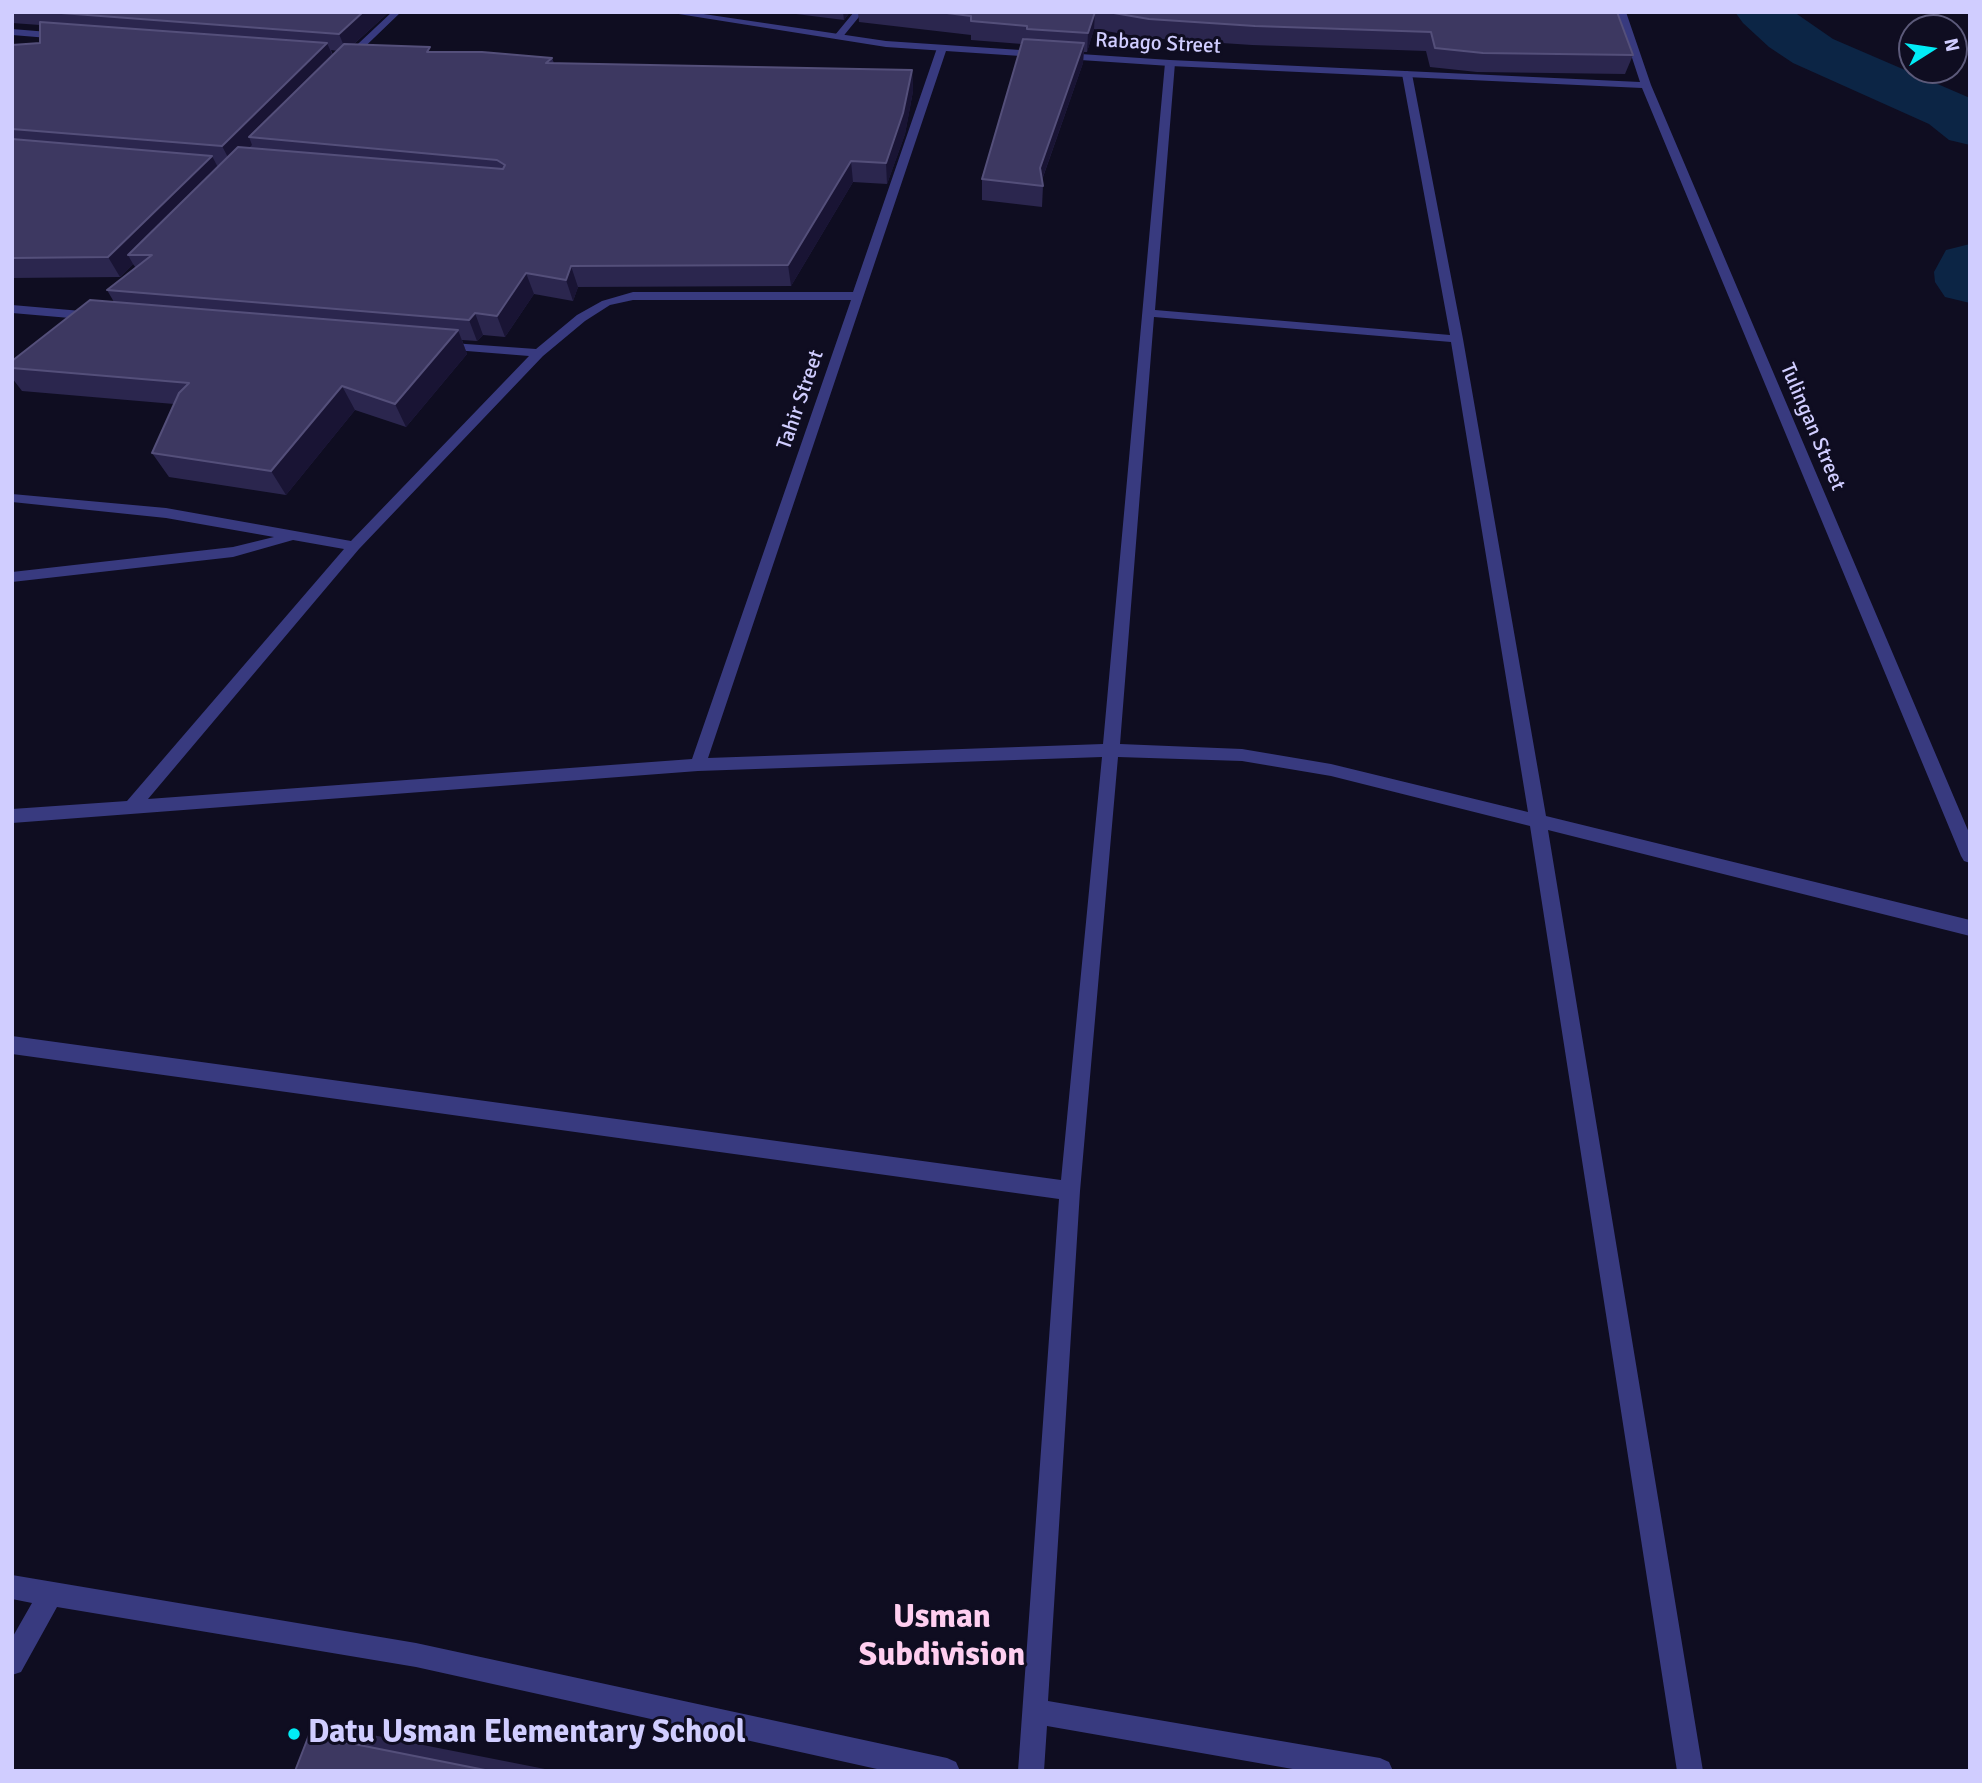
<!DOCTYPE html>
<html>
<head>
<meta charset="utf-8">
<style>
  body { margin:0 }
  #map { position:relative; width:1982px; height:1783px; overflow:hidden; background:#0f0d21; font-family:Signika,sans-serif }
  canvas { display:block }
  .frame { position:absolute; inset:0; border:14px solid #d0cdff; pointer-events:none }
  .north { position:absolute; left:1898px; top:14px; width:70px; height:70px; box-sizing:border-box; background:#0f0d21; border:2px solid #5c5a7a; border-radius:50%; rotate:78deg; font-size:19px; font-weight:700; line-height:28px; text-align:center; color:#d0cdff }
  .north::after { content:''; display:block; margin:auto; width:24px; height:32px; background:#01ecf6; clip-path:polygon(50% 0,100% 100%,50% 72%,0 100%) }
</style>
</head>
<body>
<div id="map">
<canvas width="1982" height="1783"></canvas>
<div class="frame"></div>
<div class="north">N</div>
</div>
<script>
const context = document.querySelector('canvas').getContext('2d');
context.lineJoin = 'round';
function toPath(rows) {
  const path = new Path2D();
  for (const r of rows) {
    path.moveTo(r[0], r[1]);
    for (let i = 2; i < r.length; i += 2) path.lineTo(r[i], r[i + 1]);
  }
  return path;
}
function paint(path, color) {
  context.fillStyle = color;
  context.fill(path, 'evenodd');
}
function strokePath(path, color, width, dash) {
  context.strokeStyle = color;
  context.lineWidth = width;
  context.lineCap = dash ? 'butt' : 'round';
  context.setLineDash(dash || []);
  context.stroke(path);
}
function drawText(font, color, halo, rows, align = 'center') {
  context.font = font + ' Signika,sans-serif';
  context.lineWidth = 6;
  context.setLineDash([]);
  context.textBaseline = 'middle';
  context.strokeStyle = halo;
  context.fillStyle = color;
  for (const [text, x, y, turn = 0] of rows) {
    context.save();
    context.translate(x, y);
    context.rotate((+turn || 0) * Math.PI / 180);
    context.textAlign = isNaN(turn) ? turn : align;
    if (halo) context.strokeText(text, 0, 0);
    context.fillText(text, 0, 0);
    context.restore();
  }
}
const river = toPath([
  [1735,12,1794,12,1833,39,1970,98,1970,145,1949,140,1929,124,1793,63,1769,47,1743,23,1735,12],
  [1970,244,1970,303,1945,297,1935,282,1934,272,1946,250,1970,244]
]);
const minor = toPath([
  [392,12,401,12,349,62,343,62,343,58,392,12],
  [854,12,863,12,841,39,835,39,835,35,854,12],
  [12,29,61,33,66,36,61,39,12,35,12,29],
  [942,45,947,48,708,758,1103,744,1165,63,1170,60,1175,63,1155,310,1450,335,1402,74,1407,71,1412,74,1463,339,1546,816,1970,920,1970,936,1548,830,1703,1771,1677,1771,1530,826,1331,776,1242,761,1118,757,1080,1191,1048,1701,1380,1758,1389,1762,1393,1771,1304,1771,1047,1726,1044,1771,1018,1771,1059,1199,12,1054,12,1036,1061,1180,1102,757,698,771,12,823,12,809,127,801,344,549,293,540,233,557,12,582,12,572,233,547,274,537,166,518,12,502,12,494,166,508,351,541,529,356,442,349,436,345,438,342,536,349,577,315,602,301,633,292,853,292,937,48,942,45],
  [633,300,851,300,692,759,148,799,359,549,543,356,585,321,610,305,633,300],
  [1154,317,1451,342,1528,812,1331,764,1242,749,1120,744,1154,317],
  [12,305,93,312,99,316,93,320,12,313,12,305],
  [12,1575,416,1643,947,1758,956,1762,960,1771,886,1771,416,1667,57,1607,21,1672,12,1675,12,1638,32,1603,12,1599,12,1575]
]);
const tertiary = toPath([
  [666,12,690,12,886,41,1170,60,1640,82,1617,12,1626,12,1651,85,1970,835,1970,863,1964,861,1961,856,1642,88,1170,66,886,47,666,12]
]);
const wall = toPath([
  [12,12,389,12,354,44,432,52,552,58,554,63,912,70,913,91,905,134,887,184,853,182,791,286,578,287,573,301,534,294,505,337,483,335,477,341,462,340,467,354,406,427,355,410,286,495,169,477,152,453,174,404,22,391,12,378,12,361,114,302,107,290,136,268,133,264,120,277,12,278,12,45,40,43,40,25,12,23],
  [331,50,338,51,333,55],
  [780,12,850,12,844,20],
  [858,12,1617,12,1633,55,1625,74,1477,72,1430,67,1426,51,1252,45,1147,38,1094,29,1087,52,1084,52,1083,63,1042,180,1043,186,1042,207,982,200,982,179,1022,44,971,40,971,35,859,22],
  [347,1730,555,1771,295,1771,309,1735]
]);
const shadedWall = toPath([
  [363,12,389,12,346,51,339,34],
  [843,12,850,12,844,20],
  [1095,12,1094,29,1087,52,1088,33],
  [327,43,335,61,249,137,252,145,232,165,222,146],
  [1084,43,1083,63,1040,185,1040,168],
  [912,70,913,91,905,134,887,184,886,163],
  [212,156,222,175,128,255,133,264,120,277,108,257],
  [851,161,853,182,791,286,788,265],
  [571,266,578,287,573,301,566,280],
  [526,273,534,294,505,337,497,316],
  [475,313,483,335,477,341,469,320],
  [458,330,467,354,406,427,395,404],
  [342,386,355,410,286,495,271,471]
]);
const building = toPath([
  [48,12,363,12,339,34,48,12],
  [939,12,1095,12,1088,33,1027,29,1027,26,971,21,971,16,939,12],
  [1108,12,1617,12,1633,55,1483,53,1435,48,1431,32,1255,26,1149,19,1108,12],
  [40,22,327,43,222,146,12,129,12,45,40,43,40,22],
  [1023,39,1084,43,1040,168,1043,186,982,179,1023,39],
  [344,44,430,47,427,52,482,52,552,58,546,63,912,70,903,113,886,163,851,161,788,265,571,266,566,280,526,273,497,316,475,313,469,320,107,290,152,255,128,255,238,147,503,169,505,165,497,160,249,137,344,44],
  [12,139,212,156,108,257,12,258,12,139],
  [90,300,458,330,395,404,342,386,271,471,152,453,179,393,189,383,12,368,12,361,90,300],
  [309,1735,490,1771,295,1771,309,1735]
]);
const markers = [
  [294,1734,7,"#01ecf6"]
];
const farStreetnames = [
  ["Rabago Street",1158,44,3],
  ["Tahir Street",801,400,-71],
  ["Tulingan Street",1812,427,67]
];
const nearPoinames = [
  ["Datu Usman Elementary School",308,1734]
];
const nearNeighbourhoodnames = [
  ["Usman",942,1618],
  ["Subdivision",942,1656]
];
paint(river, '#0c2545');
paint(minor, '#383a7f');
paint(tertiary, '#383a7f');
paint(wall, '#2b264e');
paint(shadedWall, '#191434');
paint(building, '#3d3861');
strokePath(building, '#544f7a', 2);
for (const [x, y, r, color] of markers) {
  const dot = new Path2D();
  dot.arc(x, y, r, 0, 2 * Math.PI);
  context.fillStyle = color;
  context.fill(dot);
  strokePath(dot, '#0f0d21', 2.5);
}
drawText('21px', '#d0cdff', '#0f0d21', farStreetnames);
drawText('bold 32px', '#d0cdff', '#0f0d21', nearPoinames, 'left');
drawText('bold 33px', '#ffcff0', '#0f0d21', nearNeighbourhoodnames);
</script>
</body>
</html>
